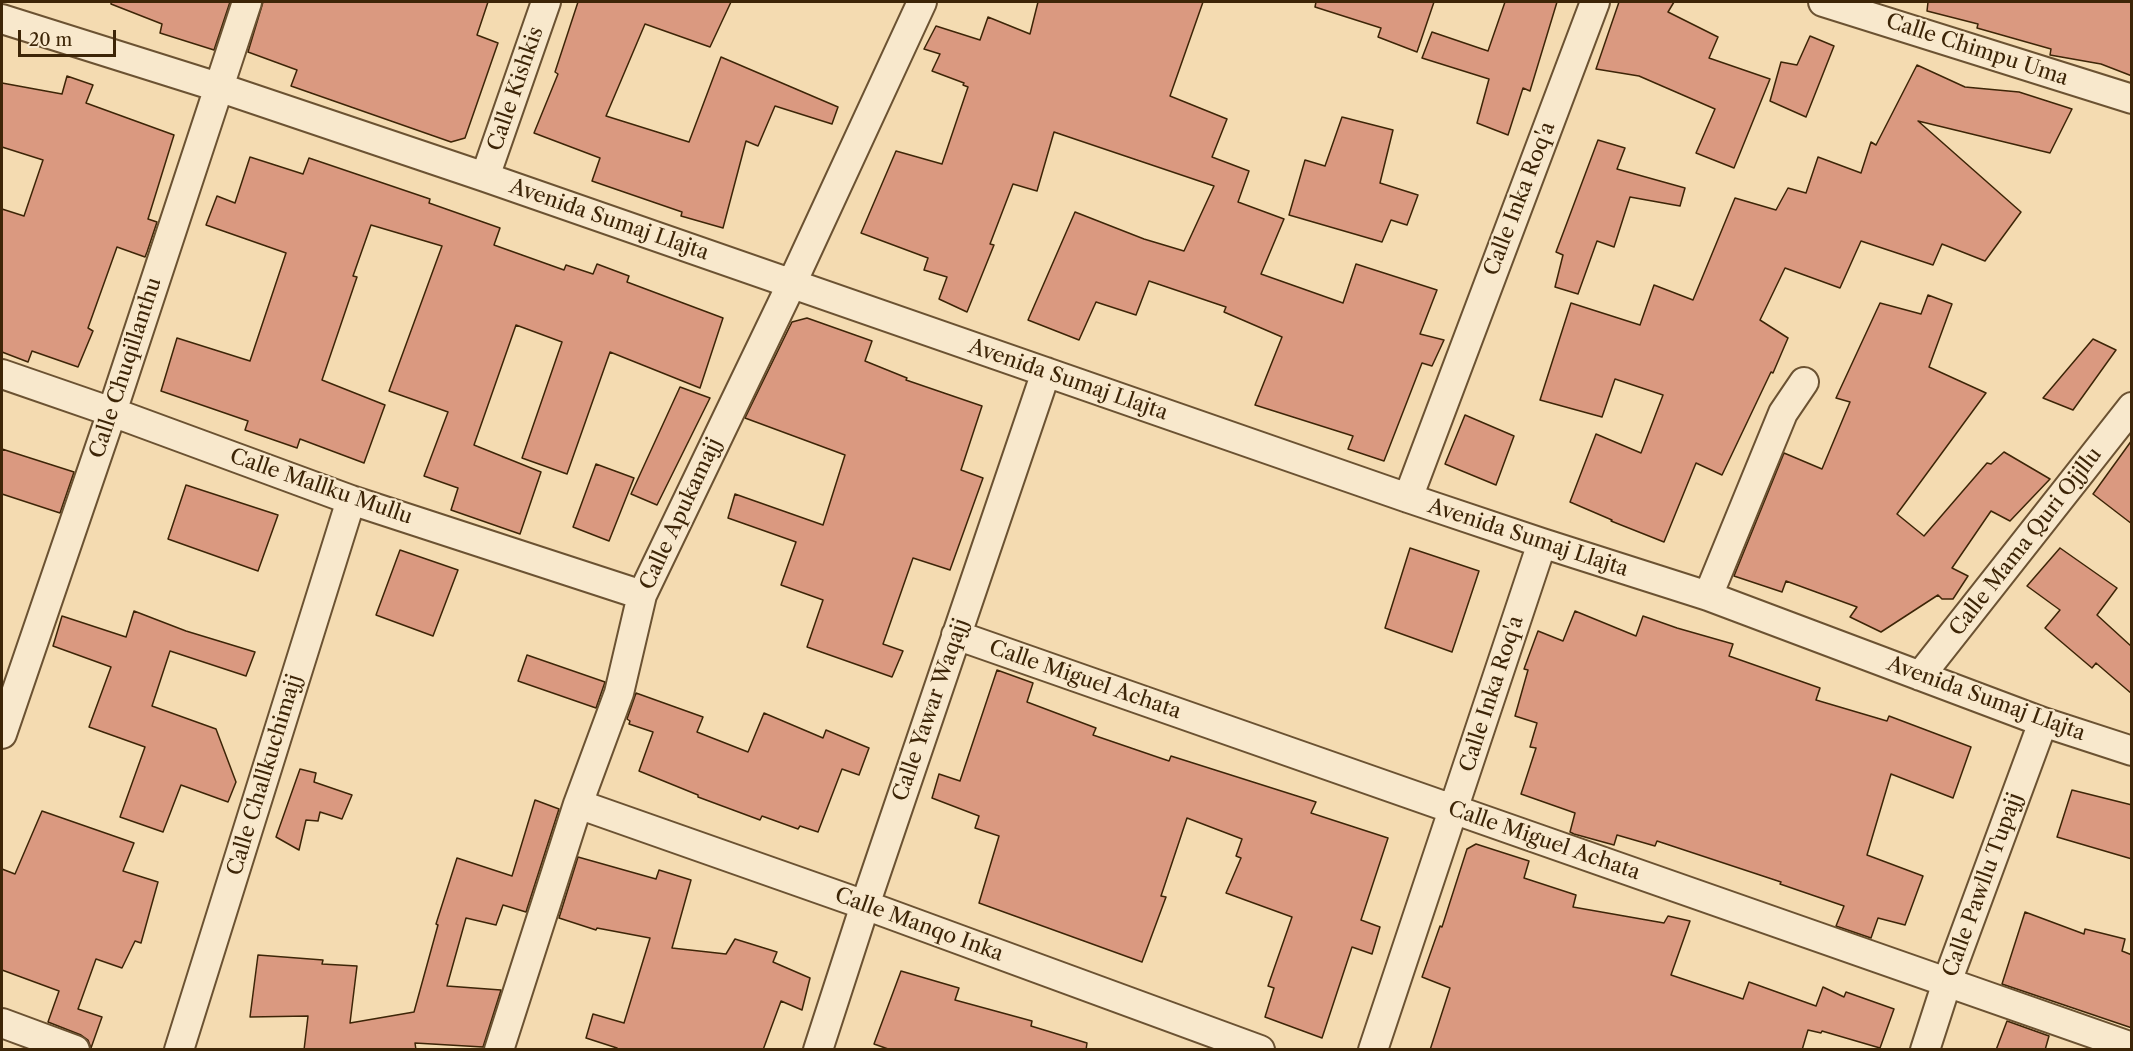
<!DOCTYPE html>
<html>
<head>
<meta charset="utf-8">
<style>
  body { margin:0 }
  #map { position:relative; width:2133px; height:1051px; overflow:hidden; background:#f4dbb1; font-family:"Libre Caslon Text",serif }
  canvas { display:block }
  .frame { position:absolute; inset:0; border:3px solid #3d2507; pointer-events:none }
  .scale { position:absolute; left:18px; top:30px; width:98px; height:27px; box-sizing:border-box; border:3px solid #3d2507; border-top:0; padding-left:8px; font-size:18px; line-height:21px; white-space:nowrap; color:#3d2507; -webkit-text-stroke:4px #f8e8cc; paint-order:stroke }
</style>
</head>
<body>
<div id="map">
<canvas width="2133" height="1051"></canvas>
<div class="frame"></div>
<div class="scale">20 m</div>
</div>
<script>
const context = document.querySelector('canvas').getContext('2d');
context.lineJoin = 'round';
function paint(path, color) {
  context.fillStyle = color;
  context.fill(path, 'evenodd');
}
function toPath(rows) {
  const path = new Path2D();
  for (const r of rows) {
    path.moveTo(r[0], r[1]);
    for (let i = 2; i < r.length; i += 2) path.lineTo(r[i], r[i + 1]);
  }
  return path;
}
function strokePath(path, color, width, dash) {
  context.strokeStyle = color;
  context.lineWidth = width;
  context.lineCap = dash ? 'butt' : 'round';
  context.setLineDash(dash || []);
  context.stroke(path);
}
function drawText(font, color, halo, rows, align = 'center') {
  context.font = font + ' "Libre Caslon Text",serif';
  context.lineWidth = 4.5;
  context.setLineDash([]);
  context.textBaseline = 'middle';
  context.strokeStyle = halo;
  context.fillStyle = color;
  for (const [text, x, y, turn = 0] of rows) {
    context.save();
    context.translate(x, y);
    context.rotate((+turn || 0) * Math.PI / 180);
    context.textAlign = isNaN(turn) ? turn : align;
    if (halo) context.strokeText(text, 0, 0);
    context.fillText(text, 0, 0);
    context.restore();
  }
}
const building = toPath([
  [111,2,230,2,214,50,160,33,162,24,111,4,111,2],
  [263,2,488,2,477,35,498,43,465,138,451,142,291,86,297,70,248,52,263,2],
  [578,2,731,2,710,47,645,24,606,116,689,142,721,57,838,107,832,124,775,106,758,146,746,141,723,228,681,216,682,212,592,181,600,158,534,133,558,74,555,72,578,2],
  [1038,2,1203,2,1170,96,1227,119,1212,157,1249,171,1238,202,1284,219,1261,274,1343,303,1356,264,1437,290,1420,334,1444,340,1432,366,1422,363,1384,461,1348,449,1353,436,1255,405,1282,337,1224,312,1226,307,1149,281,1136,315,1096,302,1079,340,1028,320,1075,212,1144,239,1184,251,1214,186,1054,132,1037,191,1013,184,990,244,994,245,967,312,939,299,947,277,924,270,928,258,861,233,896,151,942,164,968,87,963,85,964,83,932,71,940,54,924,49,936,26,980,40,988,17,1030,34,1038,2],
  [1316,2,1434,2,1417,52,1378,37,1381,28,1315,7,1316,2],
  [1505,2,1557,2,1530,91,1523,88,1508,135,1477,123,1489,79,1422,58,1432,32,1488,51,1505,2],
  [1619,2,1674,2,1668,12,1718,37,1709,58,1770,79,1734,168,1696,153,1715,109,1639,76,1596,69,1619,2],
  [1928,2,2132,2,2132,76,2101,64,2050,55,2051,49,1977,28,1978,24,1927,11,1928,2],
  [1810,36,1834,46,1806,117,1770,101,1781,62,1797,65,1810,36],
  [1917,65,1965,87,2019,92,2072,109,2050,153,1918,121,2021,212,1985,261,1942,244,1933,265,1861,241,1840,288,1785,268,1760,320,1788,338,1773,373,1771,372,1722,475,1696,463,1664,542,1611,521,1612,520,1570,502,1596,434,1641,453,1663,395,1615,379,1602,417,1540,400,1571,303,1640,325,1654,285,1693,300,1735,198,1776,210,1788,188,1806,193,1818,157,1861,173,1871,142,1876,145,1917,65],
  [67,76,93,85,86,103,174,135,148,219,157,222,147,252,145,257,117,247,88,328,93,331,78,367,32,351,28,362,2,352,2,209,24,216,43,160,2,147,2,83,62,94,67,76],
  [1342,117,1393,130,1380,183,1418,195,1407,225,1391,220,1382,242,1289,215,1305,160,1325,166,1342,117],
  [1598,140,1625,148,1617,169,1685,188,1680,206,1630,197,1614,247,1597,241,1578,294,1555,287,1563,255,1556,252,1598,140],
  [250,157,303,174,309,158,430,199,429,203,500,228,494,245,564,270,566,265,593,274,597,264,629,276,627,282,723,318,700,388,610,352,567,474,522,458,562,342,516,325,474,445,541,472,520,534,451,510,458,488,424,476,448,412,389,391,442,246,371,225,353,276,357,277,322,380,385,405,364,463,300,439,297,448,245,430,248,421,161,391,177,338,250,361,286,253,206,225,217,196,235,203,250,157],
  [1928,295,1952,304,1929,367,1986,393,1897,514,1924,536,1987,463,1991,464,2004,452,2050,479,2010,521,1991,511,1952,568,1968,576,1953,599,1942,599,1938,595,1881,632,1850,617,1857,607,1786,581,1782,592,1734,576,1784,453,1822,469,1850,402,1836,398,1880,303,1921,314,1928,295],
  [807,318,872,341,865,361,907,378,906,380,982,406,961,470,983,478,950,570,913,558,883,644,903,651,892,677,807,647,823,600,781,585,796,542,728,518,735,494,823,525,845,455,745,418,792,322,807,318],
  [2093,339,2116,350,2073,410,2043,398,2093,339],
  [680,387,710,398,657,505,631,494,680,387],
  [1465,415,1514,436,1496,485,1445,464,1465,415],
  [2132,440,2132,524,2093,494,2132,440],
  [2,449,74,472,60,513,2,494,2,449],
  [596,464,634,478,609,541,573,527,596,464],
  [186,485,278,515,258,571,168,539,186,485],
  [1410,548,1479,571,1452,652,1385,628,1410,548],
  [2060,548,2117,588,2097,615,2132,647,2132,694,2096,663,2092,668,2045,628,2060,610,2027,586,2060,548],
  [400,550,458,570,433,636,376,615,400,550],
  [134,611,186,631,255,652,246,676,170,651,152,706,216,729,236,782,228,802,181,785,163,832,120,817,145,747,89,727,111,667,53,646,62,616,126,637,134,611],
  [1575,611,1636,636,1643,616,1677,628,1733,644,1729,656,1820,688,1816,700,1887,721,1889,716,1971,747,1953,798,1891,774,1867,855,1923,876,1905,925,1878,918,1871,938,1836,926,1844,906,1780,884,1781,882,1657,841,1655,846,1617,835,1614,845,1574,834,1570,832,1575,813,1521,794,1536,748,1530,747,1537,723,1515,716,1528,670,1524,669,1538,631,1563,641,1575,611],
  [527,655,605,682,596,708,518,681,527,655],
  [997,670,1033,683,1027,702,1096,728,1093,735,1169,761,1171,756,1316,802,1311,813,1388,838,1361,920,1380,927,1372,954,1352,947,1322,1038,1265,1017,1274,988,1268,986,1292,917,1226,893,1241,858,1236,856,1242,839,1187,818,1161,896,1166,897,1142,962,979,903,999,836,975,828,979,816,932,798,939,774,960,781,997,670],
  [636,693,703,717,697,732,748,752,764,713,823,738,826,730,869,748,859,775,842,769,818,832,800,826,798,829,762,816,760,820,698,797,698,795,639,771,653,732,629,724,630,721,627,719,636,693],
  [300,769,316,773,314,782,352,795,342,819,320,812,318,821,306,820,299,850,276,837,300,769],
  [2072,790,2132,805,2132,859,2057,837,2072,790],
  [535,800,559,809,526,912,503,905,496,925,466,918,447,986,501,990,483,1047,415,1043,416,1050,304,1050,308,1016,250,1017,258,955,323,960,322,964,357,966,350,1023,414,1012,438,925,436,924,457,858,512,876,535,800],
  [42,811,134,843,123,871,158,882,141,943,135,941,122,968,96,959,78,1009,102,1017,91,1048,88,1040,81,1035,48,1022,59,991,2,970,2,869,15,874,42,811],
  [1476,844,1529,861,1524,878,1576,895,1573,907,1664,923,1668,916,1690,921,1671,975,1743,999,1749,982,1816,1006,1823,987,1844,997,1846,992,1894,1009,1880,1048,1822,1031,1821,1033,1808,1030,1802,1050,1430,1050,1450,988,1422,977,1440,926,1442,927,1467,849,1476,844],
  [578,857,656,879,659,870,691,880,672,948,726,954,735,939,777,952,773,962,810,978,802,1010,781,1001,763,1050,616,1050,617,1048,586,1038,593,1014,624,1023,650,938,597,928,596,930,559,918,578,857],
  [2025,912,2084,934,2085,929,2125,939,2122,951,2132,955,2132,1028,2002,984,2025,912],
  [901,971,959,988,955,1000,1032,1021,1031,1026,1087,1043,1086,1050,891,1050,874,1044,901,971],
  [2007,1021,2049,1036,2045,1050,1996,1050,2007,1021]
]);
const street = toPath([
  [1823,2,2132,99],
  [2,19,218,87,485,177,1408,498,1542,543,1708,596,2043,722,2132,751],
  [485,177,546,2],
  [2,374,112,412,351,500,642,595],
  [1408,498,1595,2],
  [1708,596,1783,413,1804,382],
  [956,635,2132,1047],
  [1920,676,2132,407],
  [2,734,112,412,247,2],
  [578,804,865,905,1260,1050],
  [2,1023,75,1050],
  [179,1050,351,500],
  [499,1050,578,804,619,693,642,595,792,283,922,2],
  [818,1050,865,905,1046,372],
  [1373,1050,1542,543],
  [1925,1050,1947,982,2043,722]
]);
const streetNames = [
  ["Calle Chimpu Uma",1977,50,18],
  ["Calle Kishkis",516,89,-71],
  ["Calle Inka Roq'a",1520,199,-69],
  ["Avenida Sumaj Llajta",609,220,19],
  ["Calle Chuqillanthu",126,368,-72],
  ["Avenida Sumaj Llajta",1068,380,19],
  ["Calle Mallku Mullu",321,487,19],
  ["Calle Apukamajj",681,514,-65],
  ["Avenida Sumaj Llajta",1528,538,18],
  ["Calle Mama Quri Ojjllu",2026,542,-52],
  ["Calle Miguel Achata",1085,680,19],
  ["Calle Inka Roq'a",1492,694,-72],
  ["Avenida Sumaj Llajta",1986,699,20],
  ["Calle Yawar Waqajj",931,710,-71],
  ["Calle Challkuchimajj",265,775,-73],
  ["Calle Miguel Achata",1544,841,19],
  ["Calle Pawllu Tupajj",1983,885,-70],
  ["Calle Manqo Inka",919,925,20]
];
paint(building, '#da9980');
strokePath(building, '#3d2507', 1.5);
strokePath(street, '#6b5232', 32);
strokePath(street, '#f8e8cc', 28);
drawText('21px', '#3d2507', '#f8e8cc', streetNames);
</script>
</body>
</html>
